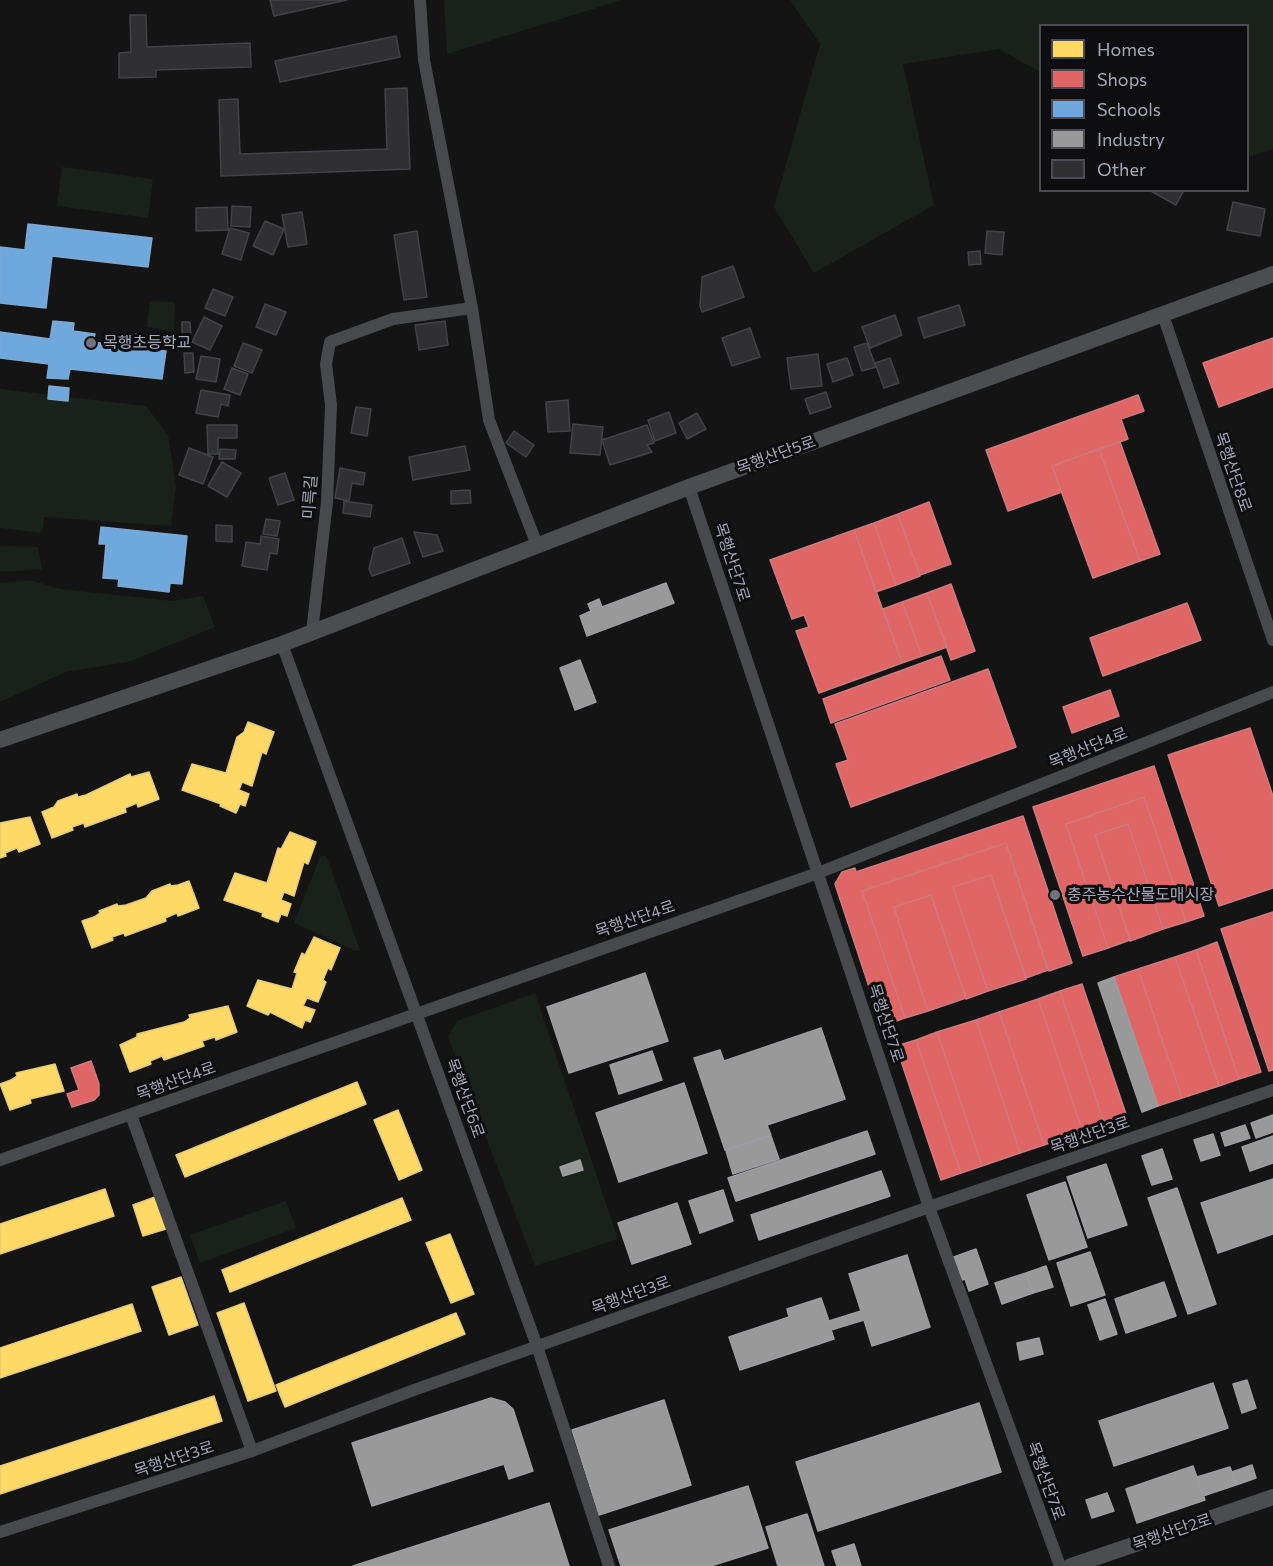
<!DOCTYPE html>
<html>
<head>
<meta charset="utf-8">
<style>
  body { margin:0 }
  #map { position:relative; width:1273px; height:1566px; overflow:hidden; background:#141414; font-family:Commissioner,sans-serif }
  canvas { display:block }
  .legend { position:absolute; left:1039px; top:24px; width:210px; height:168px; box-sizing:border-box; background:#0e0e10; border:2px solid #4a4b53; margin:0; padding:8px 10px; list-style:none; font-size:18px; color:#a3a7b7 }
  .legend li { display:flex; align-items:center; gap:12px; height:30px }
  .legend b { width:30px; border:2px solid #4a4b53 }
</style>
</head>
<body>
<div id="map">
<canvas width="1273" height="1566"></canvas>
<ul class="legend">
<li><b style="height:16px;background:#ffd966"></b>Homes</li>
<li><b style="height:16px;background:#e06666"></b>Shops</li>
<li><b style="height:16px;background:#6fa8dc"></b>Schools</li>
<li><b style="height:16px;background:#999"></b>Industry</li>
<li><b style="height:16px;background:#303032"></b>Other</li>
</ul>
</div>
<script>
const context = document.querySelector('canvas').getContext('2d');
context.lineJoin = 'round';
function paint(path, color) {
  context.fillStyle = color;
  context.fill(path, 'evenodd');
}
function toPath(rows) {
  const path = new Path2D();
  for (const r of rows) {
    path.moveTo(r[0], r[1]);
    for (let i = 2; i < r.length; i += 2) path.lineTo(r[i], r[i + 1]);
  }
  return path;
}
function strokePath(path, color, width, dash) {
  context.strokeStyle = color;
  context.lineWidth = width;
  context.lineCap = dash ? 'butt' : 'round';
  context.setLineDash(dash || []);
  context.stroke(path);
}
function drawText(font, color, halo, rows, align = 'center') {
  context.font = font + ' Commissioner,"Noto Sans KR",sans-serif';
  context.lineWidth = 6;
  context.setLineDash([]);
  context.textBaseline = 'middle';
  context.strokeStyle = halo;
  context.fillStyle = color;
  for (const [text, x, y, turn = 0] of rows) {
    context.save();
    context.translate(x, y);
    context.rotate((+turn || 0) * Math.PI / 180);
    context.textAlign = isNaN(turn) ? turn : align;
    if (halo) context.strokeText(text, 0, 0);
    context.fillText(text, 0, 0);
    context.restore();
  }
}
const green = toPath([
  [444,0,622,0,447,54],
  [790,0,1273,0,1273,149,1248,157,1248,26,1040,26,1040,72,999,49,903,64,934,205,814,273,774,207,820,44],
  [62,167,153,179,148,218,57,206],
  [150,301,175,302,174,332,147,327],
  [0,389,146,406,168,435,176,486,171,526,44,517,42,533,0,528],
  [0,546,38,547,42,569,0,572],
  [31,580,60,589,173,601,203,596,215,627,128,662,66,672,0,702,0,583],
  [326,855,360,950,355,951,294,923,320,857],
  [535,993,618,1239,535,1266,448,1037,457,1021],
  [286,1201,296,1228,200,1263,190,1235]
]);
const homes = toPath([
  [248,722,274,732,266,754,262,752,252,786,242,782,239,790,249,794,245,806,240,804,236,813,220,806,221,804,182,790,192,764,226,773,237,737,244,732,248,722],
  [149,772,159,799,138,807,137,803,125,808,126,812,85,827,84,823,72,827,73,830,52,838,42,812,54,807,58,801,77,794,78,797,86,795,130,774,131,777,149,772],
  [30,817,40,844,19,852,17,848,5,853,6,856,0,858,0,823,30,817],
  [290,832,316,842,308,864,304,862,294,896,284,892,281,900,291,904,287,916,281,914,278,922,262,916,263,913,224,900,235,873,267,883,278,848,281,849,290,832],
  [189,881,199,908,178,916,177,913,165,918,166,921,125,936,124,933,112,937,113,940,92,948,82,921,94,917,100,913,99,911,117,904,118,906,126,905,146,898,152,891,170,884,171,886,178,885,189,881],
  [314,937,340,948,331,970,328,968,323,980,326,982,318,1002,307,998,303,1006,315,1010,310,1022,305,1020,302,1028,270,1012,268,1015,247,1006,258,980,292,989,297,973,294,972,302,953,305,955,314,937],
  [228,1006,237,1032,216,1040,215,1037,202,1041,204,1046,164,1060,162,1056,150,1061,151,1064,130,1072,120,1045,137,1037,137,1034,184,1022,190,1018,189,1015,228,1006],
  [55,1064,64,1091,30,1099,31,1103,10,1110,0,1084,11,1080,17,1076,16,1073,55,1064],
  [357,1082,366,1104,185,1177,176,1155,357,1082],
  [398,1110,422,1170,399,1180,374,1120,398,1110],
  [105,1189,114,1216,0,1254,0,1224,105,1189],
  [155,1197,166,1229,143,1236,133,1205,155,1197],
  [402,1198,411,1220,230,1292,222,1270,402,1198],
  [450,1234,474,1294,451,1303,426,1243,450,1234],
  [181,1277,198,1325,169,1335,152,1287,181,1277],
  [244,1303,276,1391,248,1401,217,1313,244,1303],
  [132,1304,141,1331,0,1378,0,1348,132,1304],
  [456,1313,465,1334,285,1407,276,1385,456,1313],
  [214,1396,222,1421,0,1494,0,1466,214,1396]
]);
const shops = toPath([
  [1273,338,1273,387,1219,407,1203,363,1273,338],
  [1138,395,1144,411,1121,419,1128,439,1052,466,1062,492,1008,511,986,450,1138,395],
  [1120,442,1160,554,1140,561,1099,449,1120,442],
  [1099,449,1140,561,1093,578,1052,466,1099,449],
  [929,502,951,564,920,575,898,514,929,502],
  [898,514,920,576,896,585,874,523,898,514],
  [874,523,896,585,876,592,854,530,874,523],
  [854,530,902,663,819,693,796,631,809,627,804,615,792,619,770,560,854,530],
  [951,584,975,651,951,660,927,593,951,584],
  [927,593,947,647,922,656,902,602,927,593],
  [902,602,922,656,902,663,883,609,902,602],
  [1187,603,1201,640,1103,676,1090,638,1187,603],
  [941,656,950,680,831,723,823,699,941,656],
  [988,669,1016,747,851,807,836,764,848,760,835,724,988,669],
  [1110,690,1119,716,1072,733,1063,707,1110,690],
  [1250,728,1273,796,1273,888,1219,906,1168,755,1250,728],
  [1154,766,1204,916,1186,922,1144,797,1066,824,1108,948,1083,956,1033,807,1154,766],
  [1144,797,1186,922,1163,929,1128,824,1095,835,1130,940,1108,948,1066,824,1144,797],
  [1023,816,1072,963,1049,971,1006,843,862,891,905,1018,882,1026,835,884,842,872,855,868,856,872,1023,816],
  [1128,824,1163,929,1130,941,1095,835,1128,824],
  [1006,843,1048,970,1026,978,991,875,953,887,988,991,966,999,931,895,894,907,928,1011,905,1018,862,891,1006,843],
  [991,875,1026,979,988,991,953,887,991,875],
  [931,895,966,998,928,1011,894,907,931,895],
  [1273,912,1273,1070,1269,1071,1221,929,1273,912],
  [1217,942,1261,1072,1239,1079,1196,950,1217,942],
  [1196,950,1239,1079,1219,1086,1175,957,1196,950],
  [1175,957,1219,1086,1182,1098,1138,969,1175,957],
  [1138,969,1182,1098,1158,1106,1114,977,1138,969],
  [1082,984,1127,1117,1105,1125,1060,991,1082,984],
  [1060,991,1105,1125,1083,1132,1038,999,1060,991],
  [1038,999,1083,1132,1044,1145,999,1012,1038,999],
  [999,1012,1044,1145,1020,1153,976,1020,999,1012],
  [976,1020,1020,1153,982,1166,937,1032,976,1020],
  [937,1032,982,1166,961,1173,916,1040,937,1032],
  [916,1040,961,1173,941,1180,896,1046,916,1040],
  [91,1061,99,1084,99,1095,94,1100,72,1107,67,1094,79,1090,71,1068,91,1061]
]);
const schools = toPath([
  [28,224,152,238,148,267,52,256,46,308,0,303,0,247,25,250,28,224],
  [53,321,74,323,73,331,95,334,93,342,134,348,136,334,157,337,155,350,166,351,162,379,70,369,68,379,47,378,49,364,0,358,0,332,50,339,53,321],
  [49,386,69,388,68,401,48,399,49,386],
  [101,527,187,536,182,584,170,583,169,592,118,586,119,579,103,578,106,544,99,544,101,527]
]);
const industry = toPath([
  [666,583,674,603,587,636,580,616,591,611,588,604,599,599,602,607,666,583],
  [580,660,596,702,575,710,560,668,580,660],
  [645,973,668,1041,569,1073,547,1007,645,973],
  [1114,977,1158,1106,1142,1112,1098,983,1114,977],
  [821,1028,845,1099,767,1125,771,1135,725,1150,694,1058,720,1050,724,1061,821,1028],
  [652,1051,662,1080,619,1094,610,1065,652,1051],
  [684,1083,707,1153,619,1182,596,1113,684,1083],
  [1273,1115,1273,1132,1256,1138,1251,1123,1273,1115],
  [1245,1125,1250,1138,1225,1146,1221,1133,1245,1125],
  [867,1131,875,1154,736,1201,728,1178,867,1131],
  [1213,1134,1220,1155,1201,1161,1194,1140,1213,1134],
  [771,1136,779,1159,733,1174,726,1151,771,1136],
  [1273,1136,1273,1163,1250,1171,1242,1147,1273,1136],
  [1162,1149,1172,1179,1152,1185,1142,1156,1162,1149],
  [580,1160,583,1170,563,1176,560,1167,580,1160],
  [1106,1164,1127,1225,1088,1238,1067,1177,1106,1164],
  [881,1171,890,1196,759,1240,751,1215,881,1171],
  [1273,1179,1273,1234,1218,1253,1201,1203,1273,1179],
  [1065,1182,1087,1247,1049,1260,1027,1195,1065,1182],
  [1177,1188,1216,1304,1188,1314,1148,1198,1177,1188],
  [723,1190,733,1221,700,1233,689,1201,723,1190],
  [677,1203,691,1244,632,1264,618,1223,677,1203],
  [976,1249,988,1284,969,1291,965,1279,959,1281,951,1258,976,1249],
  [1090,1252,1105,1295,1071,1306,1057,1263,1090,1252],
  [907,1255,930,1327,872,1346,864,1320,831,1330,834,1339,740,1370,729,1337,789,1317,787,1309,821,1298,829,1321,861,1311,849,1274,907,1255],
  [1046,1266,1053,1287,1033,1293,1026,1273,1046,1266],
  [1026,1273,1033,1293,1002,1304,995,1283,1026,1273],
  [1164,1282,1176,1316,1126,1333,1115,1299,1164,1282],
  [1105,1299,1117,1334,1100,1340,1088,1305,1105,1299],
  [1039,1338,1043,1354,1020,1360,1017,1343,1039,1338],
  [1247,1380,1256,1408,1242,1413,1233,1384,1247,1380],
  [1213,1383,1228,1428,1114,1466,1099,1421,1213,1383],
  [491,1398,505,1402,513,1409,533,1471,509,1479,504,1464,372,1506,352,1443,491,1398],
  [664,1400,691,1485,599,1515,572,1430,664,1400],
  [979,1403,1001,1472,818,1531,796,1462,979,1403],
  [1252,1465,1256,1478,1236,1485,1232,1472,1252,1465],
  [1193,1466,1205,1500,1137,1523,1126,1489,1193,1466],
  [1230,1467,1236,1485,1203,1496,1197,1477,1230,1467],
  [748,1486,768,1548,711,1566,621,1566,609,1530,748,1486],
  [1107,1493,1114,1511,1092,1518,1086,1500,1107,1493],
  [549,1503,569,1566,353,1566,549,1503],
  [807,1514,824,1566,778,1566,766,1527,807,1514],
  [854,1544,861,1566,837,1566,832,1551,854,1544]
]);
const building = toPath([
  [270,0,347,0,274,16,270,0],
  [130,15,146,15,147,47,250,43,251,67,156,70,156,77,119,78,119,53,131,52,130,15],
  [396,36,400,57,280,82,275,61,396,36],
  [407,88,410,169,221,176,219,100,238,99,240,154,387,149,385,89,407,88],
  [1149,190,1184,190,1176,205,1149,190],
  [1233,202,1265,209,1260,236,1227,230,1233,202],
  [232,206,251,207,250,227,231,226,232,206],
  [227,207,228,230,196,231,196,208,227,207],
  [302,212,307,244,288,247,282,215,302,212],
  [265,221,284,229,273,255,253,246,265,221],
  [230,228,249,233,241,260,222,254,230,228],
  [417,231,427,297,404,300,394,235,417,231],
  [987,231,1004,232,1002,255,985,253,987,231],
  [980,251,981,264,969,265,968,252,980,251],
  [733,266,744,297,702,312,700,306,702,277,733,266],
  [213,289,233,297,225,316,205,308,213,289],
  [265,304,286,312,276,335,256,327,265,304],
  [959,305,965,325,924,338,918,318,959,305],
  [895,315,902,335,870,348,862,327,895,315],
  [204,317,222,326,210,350,192,342,204,317],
  [445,321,448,345,419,350,415,325,445,321],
  [182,322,190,322,191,339,182,339,182,322],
  [750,328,760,357,732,366,722,338,750,328],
  [243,343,262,350,252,373,234,366,243,343],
  [867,343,876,367,862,371,854,347,867,343],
  [184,353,193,353,194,372,185,373,184,353],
  [818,354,822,386,791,389,787,358,818,354],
  [201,356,220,359,216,382,196,379,201,356],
  [847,358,853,375,833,382,827,364,847,358],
  [890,358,899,383,884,388,875,363,890,358],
  [232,368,248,374,240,395,224,389,232,368],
  [201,390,230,395,228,406,221,404,218,417,196,413,201,390],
  [826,392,831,407,810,414,805,399,826,392],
  [568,400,570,431,548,432,546,402,568,400],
  [356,407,371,409,367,436,351,433,356,407],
  [669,412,676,433,655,441,648,420,669,412],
  [697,413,706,429,687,439,679,423,697,413],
  [573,424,603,427,600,455,570,453,573,424],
  [207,425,237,425,237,438,218,438,218,454,208,454,207,425],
  [647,425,654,443,647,445,652,452,610,465,602,440,647,425],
  [514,431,534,445,526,457,506,443,514,431],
  [465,446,470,470,413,480,409,457,465,446],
  [189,448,213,457,203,484,179,475,189,448],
  [220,449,236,450,235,459,219,459,220,449],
  [222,462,241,473,227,497,208,486,222,462],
  [340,468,365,473,363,485,352,483,349,501,335,498,340,468],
  [285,473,294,500,278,505,269,478,285,473],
  [470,490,471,503,451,504,451,491,470,490],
  [344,501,372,505,370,517,343,513,344,501],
  [266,519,280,521,277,536,263,534,266,519],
  [216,525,232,526,232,542,216,541,216,525],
  [414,532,437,535,443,551,423,557,414,532],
  [261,536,279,539,277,554,270,553,267,570,242,566,246,542,260,544,261,536],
  [402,538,410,563,372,576,369,569,374,548,402,538]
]);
const street = toPath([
  [420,0,424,60,472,308,489,420,537,545],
  [1163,315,1273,640],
  [689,487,929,1207,1060,1566],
  [312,632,327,502,331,405,326,364,330,342,393,319,472,308],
  [282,644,537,1346,609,1566],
  [131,1115,252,1451],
  [0,1160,818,873,1273,692],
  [0,1532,252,1451,414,1390,929,1207,1273,1090]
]);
const secondary = toPath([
  [0,740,282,644,689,487,1273,274],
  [1071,1566,1273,1497]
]);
const markers = [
  [91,343,6,"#71747e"],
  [1055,895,6,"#71747e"]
];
const poiNames = [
  ["목행초등학교",103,343],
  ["충주농수산물도매시장",1067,895]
];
const streetNames = [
  ["목행산단5로",776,455,-20],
  ["목행산단8로",1233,472,71],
  ["미륵길",310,497,-86],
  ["목행산단7로",732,562,72],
  ["목행산단4로",1088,748,-22],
  ["목행산단4로",635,919,-19],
  ["목행산단7로",886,1023,72],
  ["목행산단4로",176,1081,-20],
  ["목행산단6로",465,1098,70],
  ["목행산단3로",1090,1135,-19],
  ["목행산단3로",631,1295,-20],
  ["목행산단3로",174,1459,-18],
  ["목행산단7로",1046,1481,70],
  ["목행산단2로",1172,1532,-19]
];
paint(green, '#19211b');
paint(homes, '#ffd966');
strokePath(homes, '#e3ca7e', 1.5);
paint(shops, '#e06666');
strokePath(shops, '#ce7a7e', 1.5);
paint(schools, '#6fa8dc');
strokePath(schools, '#7fa8d1', 1.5);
paint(industry, '#999');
strokePath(industry, '#9c9da2', 1.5);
paint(building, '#303032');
strokePath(building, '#424348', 1.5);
strokePath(street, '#47494d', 12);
strokePath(secondary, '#4b4d51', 16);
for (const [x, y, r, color] of markers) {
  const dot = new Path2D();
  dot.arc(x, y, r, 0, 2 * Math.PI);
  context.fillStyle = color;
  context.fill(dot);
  strokePath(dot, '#0e0e10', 2);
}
drawText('16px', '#a3a7b7', '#0e0e10', poiNames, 'left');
drawText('16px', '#a3a7b7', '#0e0e10', streetNames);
</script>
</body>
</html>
